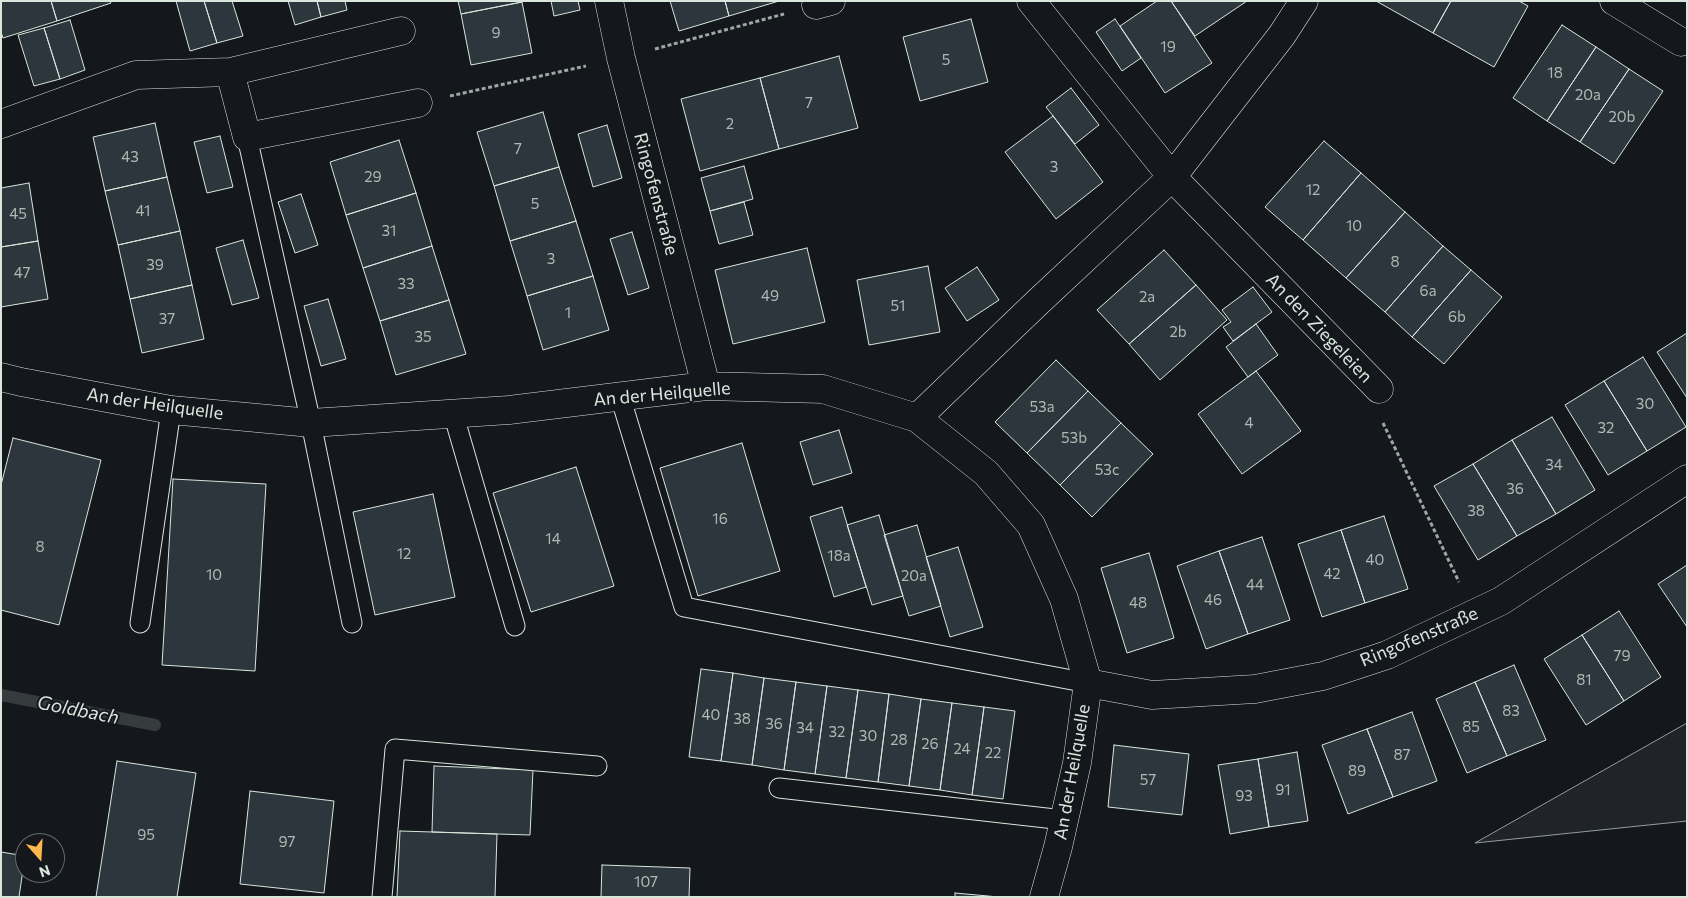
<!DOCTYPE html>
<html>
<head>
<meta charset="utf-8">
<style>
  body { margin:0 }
  #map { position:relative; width:1688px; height:898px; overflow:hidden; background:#14181c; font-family:Commissioner,sans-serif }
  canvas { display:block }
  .frame { position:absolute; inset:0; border:2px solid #d8e6dc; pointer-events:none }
  .north { position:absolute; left:15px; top:833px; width:50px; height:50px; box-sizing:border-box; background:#14181c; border:1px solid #626a69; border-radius:50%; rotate:161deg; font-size:14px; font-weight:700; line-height:20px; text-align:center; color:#d8e6dc }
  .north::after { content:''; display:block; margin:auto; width:18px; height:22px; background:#ffb74d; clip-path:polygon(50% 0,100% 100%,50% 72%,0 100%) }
</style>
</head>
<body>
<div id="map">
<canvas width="1688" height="898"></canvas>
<div class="frame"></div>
<div class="north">N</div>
</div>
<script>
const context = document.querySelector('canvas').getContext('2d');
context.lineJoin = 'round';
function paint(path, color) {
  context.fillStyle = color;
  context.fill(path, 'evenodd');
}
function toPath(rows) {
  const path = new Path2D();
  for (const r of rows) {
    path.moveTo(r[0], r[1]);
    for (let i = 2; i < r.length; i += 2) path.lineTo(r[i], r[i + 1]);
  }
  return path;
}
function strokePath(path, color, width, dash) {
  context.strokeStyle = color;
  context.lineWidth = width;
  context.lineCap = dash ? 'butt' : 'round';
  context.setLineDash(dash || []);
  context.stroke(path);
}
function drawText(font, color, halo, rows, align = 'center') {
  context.font = font + ' Commissioner,sans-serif';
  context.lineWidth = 4;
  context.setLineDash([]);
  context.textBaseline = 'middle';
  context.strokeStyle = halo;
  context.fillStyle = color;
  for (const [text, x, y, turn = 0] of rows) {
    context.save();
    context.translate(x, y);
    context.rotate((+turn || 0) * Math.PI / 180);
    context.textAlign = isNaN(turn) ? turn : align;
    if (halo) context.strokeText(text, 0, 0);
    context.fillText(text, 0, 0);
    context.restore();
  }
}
const green = toPath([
  [1687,723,1687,821,1475,843,1687,723]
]);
const stream = toPath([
  [1,695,155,725]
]);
const building = toPath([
  [1,1,51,1,57,21,3,38,1,32,1,1],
  [51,1,110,1,111,3,57,21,51,1],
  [176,1,204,1,217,43,190,51,176,1],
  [204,1,232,1,243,36,217,43,204,1],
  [288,1,317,1,321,17,295,25,288,1],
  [317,1,345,1,347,10,321,17,317,1],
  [458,1,521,1,522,2,461,14,458,1],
  [551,1,578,1,580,10,554,16,551,1],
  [670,1,725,1,729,16,679,31,670,1],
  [725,1,779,1,729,16,725,1],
  [1157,1,1171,1,1212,63,1165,93,1120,26,1157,1],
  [1171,1,1247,1,1195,36,1171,1],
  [1376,1,1451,1,1433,33,1376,1],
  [1451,1,1519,1,1528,6,1494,67,1433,33,1451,1],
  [522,2,532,53,471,65,461,14,522,2],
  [971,19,988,82,920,101,903,37,971,19],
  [1115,19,1141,58,1122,71,1096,32,1115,19],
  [70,20,85,70,60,79,44,28,70,20],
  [1562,25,1596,47,1547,121,1513,98,1562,25],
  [44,28,60,79,34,86,18,35,44,28],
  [1596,47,1629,69,1580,142,1547,121,1596,47],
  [839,56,858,128,779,149,760,78,839,56],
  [1629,69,1663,91,1614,164,1580,142,1629,69],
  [760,78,779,149,700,171,681,99,760,78],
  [1071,88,1099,125,1075,144,1046,107,1071,88],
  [543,112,559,167,494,186,477,132,543,112],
  [1053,116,1103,182,1056,219,1005,152,1053,116],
  [155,123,167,177,105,191,93,137,155,123],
  [607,125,622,178,593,187,578,134,607,125],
  [220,136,233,187,207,193,194,142,220,136],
  [399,140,416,193,346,215,330,162,399,140],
  [1324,141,1361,173,1303,240,1265,207,1324,141],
  [744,166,753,199,710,211,701,178,744,166],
  [559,167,576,221,510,241,494,186,559,167],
  [1361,173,1405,212,1346,278,1303,240,1361,173],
  [167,177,180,231,118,245,105,191,167,177],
  [29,183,38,241,1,247,1,188,29,183],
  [416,193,432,246,363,268,346,215,416,193],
  [301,194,318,245,295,253,278,202,301,194],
  [744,202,753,235,719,244,710,211,744,202],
  [1405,212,1443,246,1385,312,1346,278,1405,212],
  [576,221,593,276,527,296,510,241,576,221],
  [180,231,192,285,130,299,118,245,180,231],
  [632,232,649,288,628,295,610,239,632,232],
  [243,240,259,298,232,305,216,248,243,240],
  [38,241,48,299,1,307,1,247,38,241],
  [432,246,449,300,380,321,363,268,432,246],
  [1443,246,1471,270,1412,337,1385,312,1443,246],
  [807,248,825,322,733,344,715,270,807,248],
  [1164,250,1196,285,1129,344,1097,310,1164,250],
  [928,266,940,332,869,345,857,280,928,266],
  [977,267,999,300,967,321,945,288,977,267],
  [1471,270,1502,297,1444,364,1412,337,1471,270],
  [593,276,609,330,543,350,527,296,593,276],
  [192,285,204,339,142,353,130,299,192,285],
  [1196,285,1227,320,1160,380,1129,344,1196,285],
  [1253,287,1272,312,1233,341,1223,327,1231,322,1222,310,1253,287],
  [328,299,346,359,321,366,304,306,328,299],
  [449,300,466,354,396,375,380,321,449,300],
  [1256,324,1278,355,1248,377,1226,347,1256,324],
  [1687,333,1687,398,1657,352,1687,333],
  [1643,357,1686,427,1647,451,1604,381,1643,357],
  [1056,360,1088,391,1027,453,995,422,1056,360],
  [1256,371,1301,431,1242,474,1198,414,1256,371],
  [1604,381,1647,451,1608,475,1565,405,1604,381],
  [1088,391,1121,423,1060,485,1027,453,1088,391],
  [1552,417,1595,490,1556,514,1512,440,1552,417],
  [1121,423,1153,454,1092,517,1060,485,1121,423],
  [839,430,852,473,813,485,800,442,839,430],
  [13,438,101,460,59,625,1,610,1,485,13,438],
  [1512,440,1556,514,1517,536,1473,464,1512,440],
  [742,443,780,571,698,596,660,468,742,443],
  [1473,464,1517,536,1478,560,1434,486,1473,464],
  [576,467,614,586,531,612,493,493,576,467],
  [173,479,266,484,255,671,162,665,173,479],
  [433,494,455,597,375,615,353,512,433,494],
  [842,507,866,587,834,597,810,517,842,507],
  [879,515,903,596,872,605,847,525,879,515],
  [1384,516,1408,589,1365,603,1341,530,1384,516],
  [917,525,941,606,909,616,884,535,917,525],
  [1341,530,1365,603,1322,617,1298,544,1341,530],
  [1262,537,1290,620,1248,634,1219,551,1262,537],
  [958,547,983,627,950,637,926,557,958,547],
  [1219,551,1248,634,1206,649,1177,566,1219,551],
  [1149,553,1174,638,1127,653,1101,568,1149,553],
  [1687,565,1687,627,1658,584,1687,565],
  [1619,611,1661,677,1624,701,1582,635,1619,611],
  [1582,635,1624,701,1586,725,1544,659,1582,635],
  [1514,665,1546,740,1507,756,1475,682,1514,665],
  [701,669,733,673,721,761,689,757,701,669],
  [733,673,764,678,752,765,721,761,733,673],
  [764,678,796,682,784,770,752,765,764,678],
  [796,682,827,686,815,774,784,770,796,682],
  [1475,682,1507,756,1467,773,1436,699,1475,682],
  [827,686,858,690,846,778,815,774,827,686],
  [858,690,889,694,878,782,846,778,858,690],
  [889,694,921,699,909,786,878,782,889,694],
  [921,699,952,703,940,790,909,786,921,699],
  [952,703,984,707,972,795,940,790,952,703],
  [984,707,1015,711,1003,799,972,795,984,707],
  [1412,712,1437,781,1393,797,1367,729,1412,712],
  [1367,729,1393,797,1348,814,1322,745,1367,729],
  [1114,745,1189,754,1182,815,1108,807,1114,745],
  [1297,752,1308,821,1269,827,1258,759,1297,752],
  [1258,759,1269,827,1230,834,1218,765,1258,759],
  [117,761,196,773,177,897,96,897,117,761],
  [434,766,533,770,530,835,432,832,434,766],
  [250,791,334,801,324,893,240,884,250,791],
  [400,831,497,834,495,897,397,897,400,831],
  [1,852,25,856,19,897,1,897,1,852],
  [602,865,690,868,689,897,601,897,602,865],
  [955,893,999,897,955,897,955,893]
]);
const path = toPath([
  [655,49,784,14],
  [450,96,586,66],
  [1383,423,1459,582]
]);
const service = toPath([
  [247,137,311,423,352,623],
  [620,396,684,607,1088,683],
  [453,413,515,626],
  [140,623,171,410],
  [779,788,1064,820],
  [382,897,395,749,597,766]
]);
const minor = toPath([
  [609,1,621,58,706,386],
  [1031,1,1172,177,1379,389],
  [1614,1,1681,42],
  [816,5,831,1],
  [230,72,401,31],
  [1,124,136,75,230,72,247,137,418,103],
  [1,377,21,382,171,410,311,423,509,410,706,386,823,389,917,418,986,473,1031,525,1064,599,1088,683,1077,763,1058,847,1044,897],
  [917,418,1039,301,1172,177,1282,35,1304,1],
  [1088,683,1152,695,1255,689,1323,676,1387,655,1501,601,1687,479]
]);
const numberNames = [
  ["9",496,33],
  ["19",1168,47],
  ["5",946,60],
  ["18",1555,73],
  ["20a",1588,95],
  ["7",809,103],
  ["20b",1622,117],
  ["2",730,124],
  ["7",518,149],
  ["43",130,157],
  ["3",1054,167],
  ["29",373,177],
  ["12",1313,190],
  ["5",535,204],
  ["41",143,211],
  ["45",18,214],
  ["10",1354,226],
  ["31",389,231],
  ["3",551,259],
  ["8",1395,262],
  ["39",155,265],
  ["47",22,273],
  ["33",406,284],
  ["6a",1428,291],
  ["49",770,296],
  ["2a",1147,297],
  ["51",898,306],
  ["1",568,313],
  ["6b",1457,317],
  ["37",167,319],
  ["2b",1178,332],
  ["35",423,337],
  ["30",1645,404],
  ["53a",1042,407],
  ["4",1249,423],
  ["32",1606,428],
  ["53b",1074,438],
  ["34",1554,465],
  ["53c",1107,470],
  ["36",1515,489],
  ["38",1476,511],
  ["16",720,519],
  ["14",553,539],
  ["8",40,547],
  ["12",404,554],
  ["18a",839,556],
  ["40",1375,560],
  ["42",1332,574],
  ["10",214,575],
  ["20a",914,576],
  ["44",1255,585],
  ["46",1213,600],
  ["48",1138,603],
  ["79",1622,656],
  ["81",1584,680],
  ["83",1511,711],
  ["40",711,715],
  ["38",742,719],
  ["36",774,724],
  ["85",1471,727],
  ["34",805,728],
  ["32",837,732],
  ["30",868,736],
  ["28",899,740],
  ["26",930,744],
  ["24",962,749],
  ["22",993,753],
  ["87",1402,755],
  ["89",1357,771],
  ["57",1148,780],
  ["91",1283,790],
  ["93",1244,796],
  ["95",146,835],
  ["97",287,842],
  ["107",646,882]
];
const streetNames = [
  ["Ringofenstraße",656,194,75],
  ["An den Ziegeleien",1319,328,46],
  ["An der Heilquelle",662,394,-5],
  ["An der Heilquelle",155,404,8],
  ["Ringofenstraße",1419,637,-23],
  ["An der Heilquelle",1072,772,-80]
];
const waterNames = [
  ["Goldbach",78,710,11]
];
paint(green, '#202428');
strokePath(green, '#939e99', 1);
strokePath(stream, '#363b3e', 12);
paint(building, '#2c363c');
strokePath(building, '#d8e6dc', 1);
strokePath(service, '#d8e6dc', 21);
strokePath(minor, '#d8e6dc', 29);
strokePath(path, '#9da8a2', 3, [4, 2.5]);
strokePath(service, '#14181c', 19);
strokePath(minor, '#14181c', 28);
drawText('15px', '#adbab4', null, numberNames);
drawText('18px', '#d8e6dc', '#14181c', streetNames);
drawText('italic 19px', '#d8e6dc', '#14181c', waterNames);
</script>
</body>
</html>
